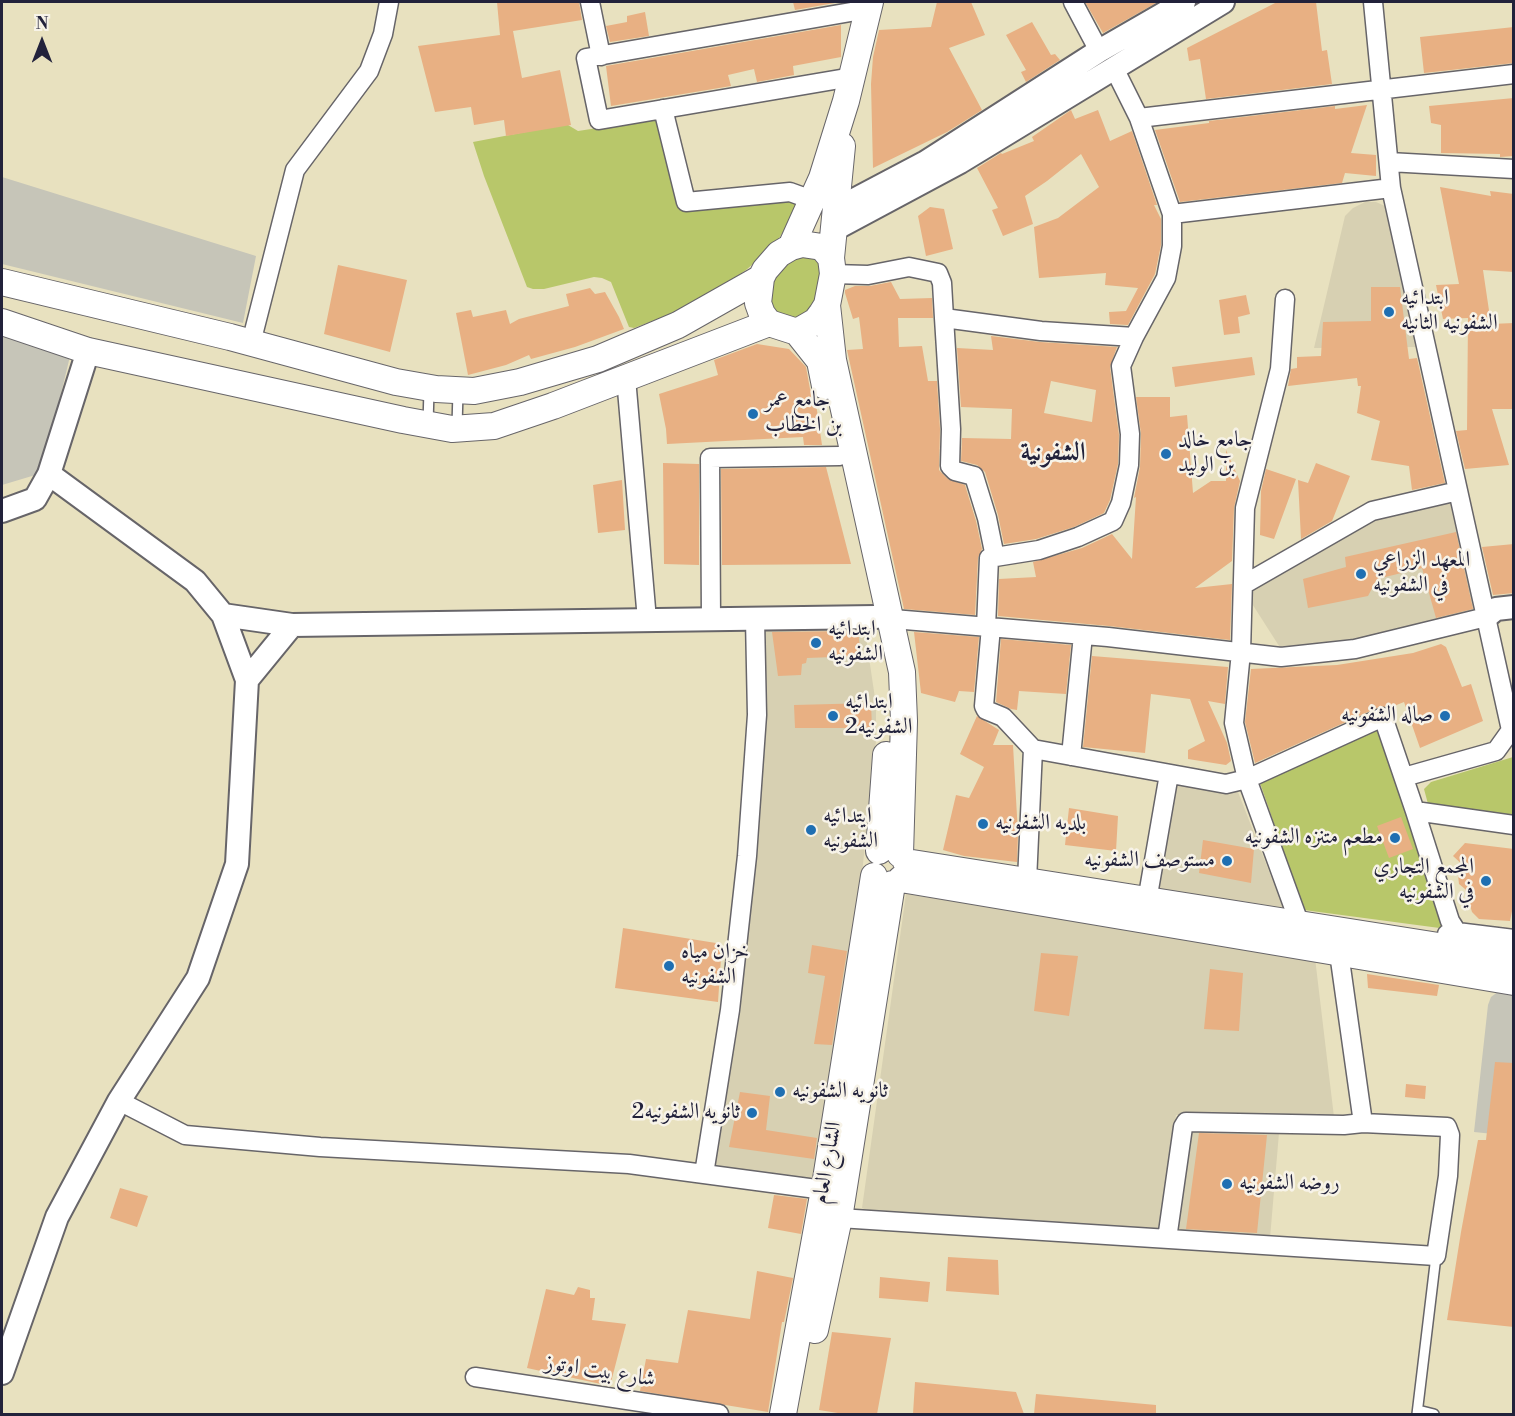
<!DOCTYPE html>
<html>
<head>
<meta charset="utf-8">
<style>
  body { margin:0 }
  #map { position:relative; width:1515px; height:1416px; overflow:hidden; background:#e8e1bf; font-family:"Libre Bodoni",serif }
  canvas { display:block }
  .frame { position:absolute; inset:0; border:3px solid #22223b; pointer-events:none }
  .north { position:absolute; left:12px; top:12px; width:60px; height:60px; -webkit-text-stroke:4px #f7f3e8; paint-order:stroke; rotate:0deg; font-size:16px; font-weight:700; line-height:24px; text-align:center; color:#22223b }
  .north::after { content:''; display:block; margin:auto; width:21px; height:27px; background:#22223b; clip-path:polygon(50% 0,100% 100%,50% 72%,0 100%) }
</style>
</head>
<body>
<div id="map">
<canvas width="1515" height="1416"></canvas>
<div class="frame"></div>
<div class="north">N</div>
</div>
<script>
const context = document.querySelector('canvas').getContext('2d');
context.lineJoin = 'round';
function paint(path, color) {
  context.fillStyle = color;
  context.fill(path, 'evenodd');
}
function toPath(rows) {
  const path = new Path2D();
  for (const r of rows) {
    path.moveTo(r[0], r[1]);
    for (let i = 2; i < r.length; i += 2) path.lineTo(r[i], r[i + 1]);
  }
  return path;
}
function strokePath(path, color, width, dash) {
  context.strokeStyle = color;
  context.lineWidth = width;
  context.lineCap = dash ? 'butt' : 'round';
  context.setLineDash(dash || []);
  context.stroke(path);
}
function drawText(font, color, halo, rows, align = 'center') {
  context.font = font + ' "Libre Bodoni",Amiri,serif';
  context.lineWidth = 5;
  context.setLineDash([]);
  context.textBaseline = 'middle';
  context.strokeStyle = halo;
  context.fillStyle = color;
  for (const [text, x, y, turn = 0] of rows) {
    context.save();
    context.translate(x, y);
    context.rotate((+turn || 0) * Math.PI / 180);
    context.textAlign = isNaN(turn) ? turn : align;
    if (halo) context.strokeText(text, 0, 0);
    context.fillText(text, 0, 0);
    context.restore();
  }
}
const built = toPath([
  [1365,202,1376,202,1385,206,1392,213,1416,347,1314,348,1345,216,1353,208],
  [1442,502,1453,504,1479,610,1375,638,1281,649,1249,599,1250,590,1370,521],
  [863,617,876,705,876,741,854,949,819,1184,714,1169,740,1015,764,728,762,619],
  [1173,784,1238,792,1283,907,1156,889],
  [906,894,1315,958,1334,1117,1176,1115,1160,1232,871,1212,862,1208],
  [1192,1128,1279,1133,1270,1238,1176,1235]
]);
const industrial = toPath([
  [2,177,256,256,243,323,2,264],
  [2,332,71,352,42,473,2,485],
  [1499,991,1513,993,1513,1136,1474,1132,1488,1005,1491,997]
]);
const green = toPath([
  [657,119,681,206,794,197,800,203,775,245,746,270,697,304,634,328,629,327,611,282,602,278,594,277,544,289,533,289,527,287,484,176,473,142,562,125,568,125,578,131],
  [811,253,823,266,819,300,799,319,777,313,770,300,770,285,779,262],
  [1379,724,1447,929,1304,910,1259,780],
  [1513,757,1513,816,1428,804,1424,789,1431,782]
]);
const building = toPath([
  [497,2,579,2,582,20,513,31,522,78,560,70,571,125,506,136,504,120,474,125,471,107,435,112,418,46,500,35],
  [793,2,840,2,795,10],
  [937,2,971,2,985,35,949,48,982,110,947,132,873,168,871,84,873,57,879,30,931,27],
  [1085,2,1158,2,1103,33],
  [1277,2,1316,2,1322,51,1327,50,1332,84,1206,99,1200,59,1189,61,1187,48],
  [645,12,649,36,610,42,606,26,627,22,627,16],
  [1032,22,1051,55,1055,54,1060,60,1026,82,1021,72,1026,70,1006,35],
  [841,25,841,57,793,66,794,75,757,82,754,69,728,75,731,86,611,106,606,66],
  [1514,27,1514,63,1424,73,1420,37],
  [1514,98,1514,156,1500,157,1500,154,1441,153,1441,125,1431,123,1429,106],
  [1367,105,1351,153,1376,155,1376,176,1345,173,1342,183,1180,202,1155,130,1209,123,1209,121,1335,106,1335,109],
  [1071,110,1075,119,1098,110,1110,141,1132,131,1157,205,1154,205,1161,219,1161,245,1155,274,1128,325,1110,324,1109,312,1126,311,1138,288,1105,285,1106,273,1039,278,1034,227,1058,218,1099,187,1081,154,1047,181,1025,196,1033,224,1003,236,992,210,998,208,977,168,1001,153,1002,154,1034,141,1032,137],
  [1440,187,1491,196,1490,191,1514,194,1514,272,1483,270,1491,324,1514,323,1514,409,1492,409,1509,465,1465,469,1456,431,1467,430,1468,318,1443,319,1436,285,1459,284],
  [930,207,944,209,953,249,926,256,918,216],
  [338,265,407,280,390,352,324,334],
  [891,282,900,299,932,298,933,318,898,318,899,347,922,346,928,381,937,381,940,429,939,470,948,479,965,485,976,521,982,549,978,558,975,615,904,609,847,350,863,349,859,317,853,319,845,293,845,290,855,286,870,286],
  [1371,287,1400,287,1409,359,1417,358,1445,483,1412,490,1409,466,1371,460,1380,421,1357,413,1361,386,1358,386,1357,378,1288,386,1291,369,1297,368,1297,357,1321,356,1323,322,1371,321],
  [590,288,595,294,605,292,619,317,624,329,575,347,531,359,529,355,506,365,468,375,456,313,471,310,473,317,506,310,510,324,519,319,569,306,566,294],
  [1246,295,1250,314,1238,317,1240,333,1224,335,1219,300],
  [991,336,1040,342,1117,347,1110,367,1119,435,1118,464,1110,500,1104,513,1074,527,1036,539,1004,544,998,515,985,472,977,465,961,461,962,438,1011,439,1012,409,961,407,957,348,993,350],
  [1051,381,1096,390,1092,422,1044,413],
  [757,344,789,349,806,367,810,389,815,397,822,445,804,445,803,437,667,444,666,429,659,394,718,375,714,360],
  [1252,357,1255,375,1175,387,1172,367],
  [1136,397,1170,397,1170,417,1187,415,1193,493,1211,481,1226,481,1226,450,1240,481,1234,508,1232,561,1195,588,1232,584,1230,640,1109,626,998,616,999,579,1036,577,1033,562,1082,548,1112,534,1132,559,1136,497,1134,498,1140,467,1141,434],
  [663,463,699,464,699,565,664,564],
  [1316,463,1350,476,1332,521,1301,539,1298,480,1308,483],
  [826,467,851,564,722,565,721,469],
  [1266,469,1296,479,1274,539,1260,535,1261,491],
  [622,480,625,530,598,533,593,485],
  [1456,532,1473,609,1436,618,1422,568,1377,579,1368,596,1308,608,1303,579,1346,567,1345,557],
  [1514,544,1514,593,1493,595,1482,547],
  [858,631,861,656,807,658,806,663,802,664,801,675,778,676,772,632],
  [914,632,979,637,974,692,959,691,955,702,921,693],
  [1001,639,1071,645,1066,694,1019,691,1017,710,1011,709,996,702],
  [1441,644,1446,647,1462,687,1471,684,1483,721,1420,748,1404,702,1389,708,1379,707,1255,763,1245,722,1251,669,1337,665,1413,653],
  [1092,656,1228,667,1225,704,1208,701,1227,743,1231,761,1226,765,1188,759,1188,750,1205,741,1190,699,1151,694,1145,753,1083,747],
  [871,703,872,728,795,728,794,705],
  [977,716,999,730,993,745,1013,745,1018,834,1017,862,964,856,943,850,956,795,969,798,984,767,960,754],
  [1069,808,1118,816,1116,851,1065,845],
  [1401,817,1413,849,1389,858,1377,826],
  [1203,840,1254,849,1251,883,1199,873],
  [1465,843,1514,849,1514,901,1510,921,1479,919,1472,912,1465,889,1459,884,1458,875,1465,867,1453,856],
  [623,928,722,944,718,1002,615,988],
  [812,945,847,951,832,1045,814,1044,825,976,808,973],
  [1041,953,1078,956,1069,1016,1034,1011],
  [1210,969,1243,973,1239,1031,1204,1029],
  [1367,974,1439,985,1437,996,1368,988],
  [1495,1062,1514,1063,1514,1327,1447,1320,1461,1232,1478,1140,1486,1140],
  [1406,1084,1426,1086,1425,1099,1405,1097],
  [740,1092,770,1096,766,1130,817,1138,814,1159,729,1147],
  [1199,1133,1267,1135,1257,1233,1186,1229],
  [120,1188,148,1196,137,1227,110,1218],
  [774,1195,807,1199,801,1234,768,1228],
  [948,1257,998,1260,999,1295,946,1291],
  [757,1271,793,1278,784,1322,782,1322,768,1412,640,1391,646,1359,678,1363,688,1310,750,1319],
  [880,1277,930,1282,928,1302,879,1298],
  [578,1287,590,1290,590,1298,595,1298,592,1320,626,1324,610,1386,527,1368,546,1289,574,1295],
  [832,1332,891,1338,877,1414,844,1414,819,1410],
  [915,1382,1016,1392,1024,1414,913,1414],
  [1036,1394,1156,1405,1156,1414,1034,1414]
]);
const service = toPath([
  [428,424,429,390],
  [457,426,458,392],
  [1418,1410,1434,1414],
  [1417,1414,1436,1256]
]);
const minor = toPath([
  [590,2,601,56],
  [1073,2,1099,51],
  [1373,2,1391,188,1511,730,1514,730],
  [1114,68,1139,118,1514,74],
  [852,77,599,120,586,58,868,9],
  [663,109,686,202,790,192,812,200],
  [1139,118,1172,214,1391,188],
  [1389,162,1514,169],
  [833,274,868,275,909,267,938,273,942,283,944,318,951,429,950,466,955,471,974,476,987,518,995,557],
  [1285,299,1280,369,1245,508,1241,652,1234,723,1247,779,1300,925],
  [944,318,1041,331,1134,337],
  [251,343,295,170,369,71,383,34,389,2],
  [626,378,647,620],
  [1243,585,1372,511,1458,491],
  [881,618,1108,637,1281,657,1355,649,1486,617],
  [711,619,710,458,840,456],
  [986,627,989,558,1039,550,1078,537,1113,521,1121,503,1129,465,1130,434,1121,366,1134,337,1166,278,1172,246,1172,214],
  [991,627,984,706,986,710,1003,717,1033,749],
  [1071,756,1083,635],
  [1404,777,1496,751,1511,730],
  [1415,811,1514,825],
  [1027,881,1033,749,1226,784,1247,779,1383,717,1415,811,1450,921,1457,932],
  [1147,901,1169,774],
  [1447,934,1457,932,1514,939],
  [119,1101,185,1135,320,1147,629,1164,824,1190],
  [704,1174,730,1010,747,856,757,715,755,619],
  [839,1218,1436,1256,1448,1176,1450,1135,1447,1127,1363,1123,1339,953],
  [1167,1239,1183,1127,1186,1122,1344,1125,1363,1123],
  [475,1377,719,1414]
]);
const tertiary = toPath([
  [837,209,926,162,1099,51,1184,2],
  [833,230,960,162,1223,2],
  [2,511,35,499,49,474],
  [223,615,292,625,876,617],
  [1486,617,1496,609,1514,607],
  [247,680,292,625],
  [2,1373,57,1217,119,1101,198,978,237,864,247,680,223,615,195,581,49,474,88,351]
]);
const secondary = toPath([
  [802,244,822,247,831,258,833,274,827,305,822,313,816,321,797,332,769,323,762,314,758,303,761,278,765,270,779,254,791,247,802,244],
  [791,247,822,178,846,101,870,2],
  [831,258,842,146],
  [2,282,230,337,396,382,436,389,474,391,520,382,598,359,678,325,761,278],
  [827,305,833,360,902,672,904,721,900,854],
  [2,322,88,351,403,420,452,429,494,426,553,406,769,323],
  [797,332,820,361,825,386],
  [879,851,886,755],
  [906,862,1514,958],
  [901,879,1514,982],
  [815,1330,839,1218,892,884],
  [783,1414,826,1179,874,876]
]);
const markers = [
  [1389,312,6,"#1f6fb2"],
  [753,414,6,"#1f6fb2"],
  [1166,454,6,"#1f6fb2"],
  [1361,574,6,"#1f6fb2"],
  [816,643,6,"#1f6fb2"],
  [833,716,6,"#1f6fb2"],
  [1445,716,6,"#1f6fb2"],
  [983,824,6,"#1f6fb2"],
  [811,830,6,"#1f6fb2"],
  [1395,838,6,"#1f6fb2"],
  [1227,861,6,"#1f6fb2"],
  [1486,881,6,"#1f6fb2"],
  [669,966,6,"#1f6fb2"],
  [780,1092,6,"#1f6fb2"],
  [752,1113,6,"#1f6fb2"],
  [1227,1184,6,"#1f6fb2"]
];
const poiNames = [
  ["ابتدائيه",1401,299],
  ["الشفونيه الثانيه",1401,324],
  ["جامع عمر",765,401],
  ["بن الخطاب",765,426],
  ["جامع خالد",1178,441],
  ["بن الوليد",1178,466],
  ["المعهد الزراعي",1373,561],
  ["في الشفونيه",1373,586],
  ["ابتدائيه",828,630],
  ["الشفونيه",828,655],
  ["ابتدائيه",845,703],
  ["الشفونيه2",845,728],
  ["صاله الشفونيه",1433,716,"right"],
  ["ايتدائيه",823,817],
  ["الشفونيه",823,842],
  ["بلديه الشفونيه",995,824],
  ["مطعم متنزه الشفونيه",1383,838,"right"],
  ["مستوصف الشفونيه",1215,861,"right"],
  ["المجمع التجاري",1474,868,"right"],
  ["في الشفونيه",1474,893,"right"],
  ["خزان مياه",681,953],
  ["الشفونيه",681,978],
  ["ثانويه الشفونيه",792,1092],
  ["ثانويه الشفونيه2",740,1113,"right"],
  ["روضه الشفونيه",1239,1184]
];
const streetNames = [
  ["الشارع العام",828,1163,-80],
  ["شارع بيت اوتوز",600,1372,9]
];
const quarterNames = [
  ["الشفونية",1053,454]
];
paint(built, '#d7d0b2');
paint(industrial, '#c6c5b8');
paint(green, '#b8c76a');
paint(building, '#e8b083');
strokePath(service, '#676569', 12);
strokePath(minor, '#676569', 21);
strokePath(tertiary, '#676569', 26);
strokePath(secondary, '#676569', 28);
strokePath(service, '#fff', 9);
strokePath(minor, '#fff', 18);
strokePath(tertiary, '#fff', 22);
strokePath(secondary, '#fff', 26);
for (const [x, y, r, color] of markers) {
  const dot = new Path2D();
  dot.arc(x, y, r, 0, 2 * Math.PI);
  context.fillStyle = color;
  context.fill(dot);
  strokePath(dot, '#f7f3e8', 2);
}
drawText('22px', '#22223b', '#f7f3e8', poiNames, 'left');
drawText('22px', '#22223b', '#f7f3e8', streetNames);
drawText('bold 26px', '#22223b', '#f7f3e8', quarterNames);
</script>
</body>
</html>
